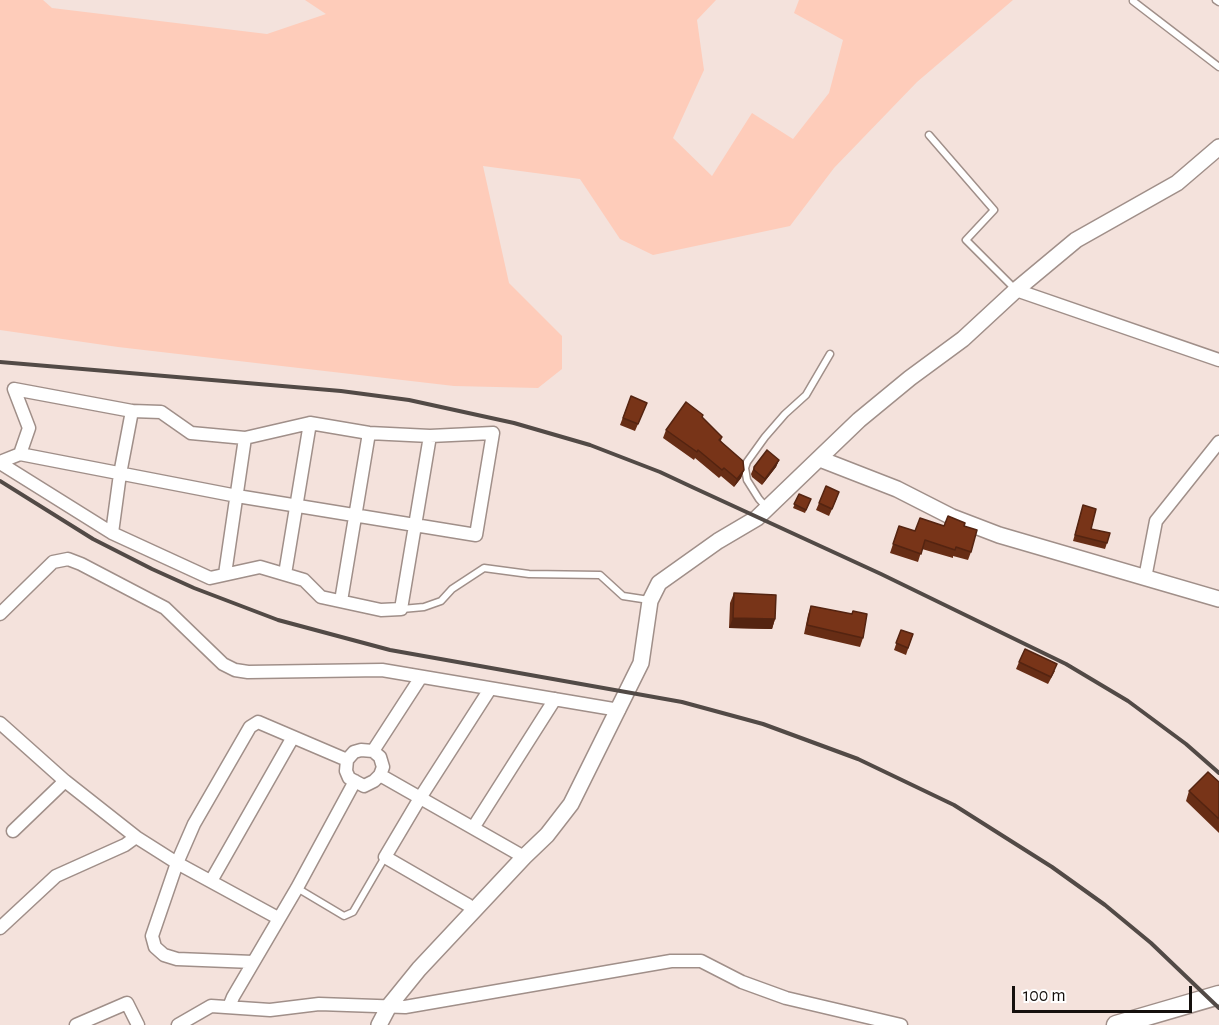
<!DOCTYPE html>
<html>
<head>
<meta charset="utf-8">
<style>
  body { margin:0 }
  #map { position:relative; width:1219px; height:1025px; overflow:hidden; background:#f4e2dc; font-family:"Alegreya Sans",sans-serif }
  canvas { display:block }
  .scale { position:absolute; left:1012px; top:986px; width:180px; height:27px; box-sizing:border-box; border:3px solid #15100d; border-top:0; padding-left:8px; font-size:18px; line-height:21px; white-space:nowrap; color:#15100d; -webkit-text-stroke:4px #fff; paint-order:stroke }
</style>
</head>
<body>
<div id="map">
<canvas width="1219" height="1025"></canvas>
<div class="scale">100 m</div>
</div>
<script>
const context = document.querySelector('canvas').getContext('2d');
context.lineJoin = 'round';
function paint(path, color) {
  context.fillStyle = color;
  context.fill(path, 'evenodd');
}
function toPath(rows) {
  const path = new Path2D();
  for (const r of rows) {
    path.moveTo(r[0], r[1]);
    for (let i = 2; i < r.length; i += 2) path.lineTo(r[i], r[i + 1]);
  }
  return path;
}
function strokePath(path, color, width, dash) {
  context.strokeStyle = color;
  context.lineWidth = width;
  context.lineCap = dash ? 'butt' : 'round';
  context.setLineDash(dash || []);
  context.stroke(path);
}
const green = toPath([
  [0,0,43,0,52,8,267,34,326,14,305,0,716,0,697,20,704,70,673,138,712,176,752,113,793,139,829,93,843,40,794,13,799,0,1013,0,917,82,834,168,790,226,653,255,620,239,580,179,483,166,509,283,562,336,562,369,538,388,454,386,118,347,0,330]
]);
const service = toPath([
  [1216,0,1219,2],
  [1133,1,1219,67],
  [929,135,994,210,966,240,1016,290],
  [767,508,759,499,747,480,745,468,747,462,765,437,785,414,806,395,830,354],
  [402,609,424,607,441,601,452,589,484,568,529,574,600,575,623,596,649,600],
  [297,888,344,916,353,912,385,857]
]);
const minor = toPath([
  [1016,290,1219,360],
  [0,462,20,454,237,496,476,535,493,433,430,436,369,433,310,423,245,438,191,433,161,412,132,411,14,389,29,428,20,454],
  [0,463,112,533,210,578,260,567,304,580,321,597,381,610,401,609,430,436],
  [112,533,120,474,132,411],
  [225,574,245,438],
  [285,574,310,423],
  [1145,578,1156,521,1219,442],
  [341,601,369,433],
  [0,614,53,562,68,559,81,564,165,608,223,664,235,670,248,672,382,670,619,710],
  [0,723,65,781,136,837],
  [373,751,380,757,383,767,380,775,374,781,364,786,349,778,346,771,347,760,354,752,361,750,373,751,421,677],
  [380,775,524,857],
  [473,828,555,699],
  [13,831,65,781],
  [211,881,293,737],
  [474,911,468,905,385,857,420,798,490,689],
  [0,928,56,876,125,845,136,837,177,863,278,918],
  [253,962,177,959,164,955,155,947,152,936,177,863,194,824,250,727,258,722,347,760],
  [229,1007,233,997,297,888,355,781],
  [76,1025,127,1003,138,1025],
  [178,1025,211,1006,270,1010,319,1004,405,1007,671,961,701,961,742,982,786,998,901,1025]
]);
const tertiary = toPath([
  [820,459,897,489,952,517,999,535,1219,599],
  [379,1025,389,1006,419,969,524,857,547,835,571,804,641,663,650,601,659,583,718,541,757,518,859,420,910,378,963,339,1016,290,1076,240,1177,183,1219,147]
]);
const secondary = toPath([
  [1116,1025,1219,995]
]);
const rail = toPath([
  [0,362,341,391,409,400,514,423,590,445,660,472,692,487,881,574,1066,664,1128,701,1186,744,1219,773],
  [0,481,93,539,152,569,194,588,278,620,390,650,682,702,763,724,858,759,954,805,1052,867,1105,905,1151,943,1219,1008]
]);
const wall = toPath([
  [631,396,647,403,635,431,620,425],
  [703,415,702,418,722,437,721,441,744,470,741,478,734,487,721,476,719,478,695,458,694,460,663,438,666,430],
  [779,460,776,467,762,485,752,477,751,474,754,467],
  [799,494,811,499,805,513,793,508],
  [837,498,829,516,816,510,819,503],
  [1083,505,1091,529,1107,543,1105,549,1073,541],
  [899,526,915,531,944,526,964,526,971,552,968,560,953,556,953,558,922,549,918,562,890,553],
  [734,593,775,619,772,629,729,628,730,603],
  [811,606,852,614,853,611,863,638,860,647,804,634,808,615],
  [901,630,913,634,906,655,894,650],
  [1019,662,1055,671,1048,684,1016,669],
  [1219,782,1219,833,1186,801,1189,791]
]);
const shadedWall = toPath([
  [779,460,776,467,762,485,765,479],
  [744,470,741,478,734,487,737,479],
  [733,618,775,619,772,629,729,628]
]);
const building = toPath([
  [631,396,647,403,638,424,623,418,631,396],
  [686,402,703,415,702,417,722,437,719,440,743,461,744,470,737,479,724,468,722,470,698,450,697,452,666,430,686,402],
  [767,450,779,460,765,479,754,470,754,467,767,450],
  [826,486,839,492,832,509,819,503,826,486],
  [799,494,811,499,806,510,794,504,799,494],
  [1083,505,1096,509,1091,529,1110,533,1107,543,1075,535,1083,505],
  [948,516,965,523,964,526,977,530,971,552,956,547,955,550,925,540,921,554,893,544,899,526,915,531,920,518,944,526,948,516],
  [734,593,776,595,775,619,733,618,734,593],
  [811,606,852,614,853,611,867,614,863,638,807,625,811,606],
  [901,630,913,634,908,648,896,643,901,630],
  [1025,649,1057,664,1051,677,1019,662,1025,649],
  [1208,772,1219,782,1219,819,1189,791,1208,772]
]);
paint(green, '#feccba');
strokePath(service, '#a08f89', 9);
strokePath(minor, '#a08f89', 15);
strokePath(tertiary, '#a08f89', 18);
strokePath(secondary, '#a08f89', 21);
strokePath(service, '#fff', 6);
strokePath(minor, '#fff', 12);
strokePath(tertiary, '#fff', 15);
strokePath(secondary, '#fff', 18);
strokePath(rail, '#524a46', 4);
paint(wall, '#672d15');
paint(shadedWall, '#542411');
paint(building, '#783418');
strokePath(building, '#542411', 1.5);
</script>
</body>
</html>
